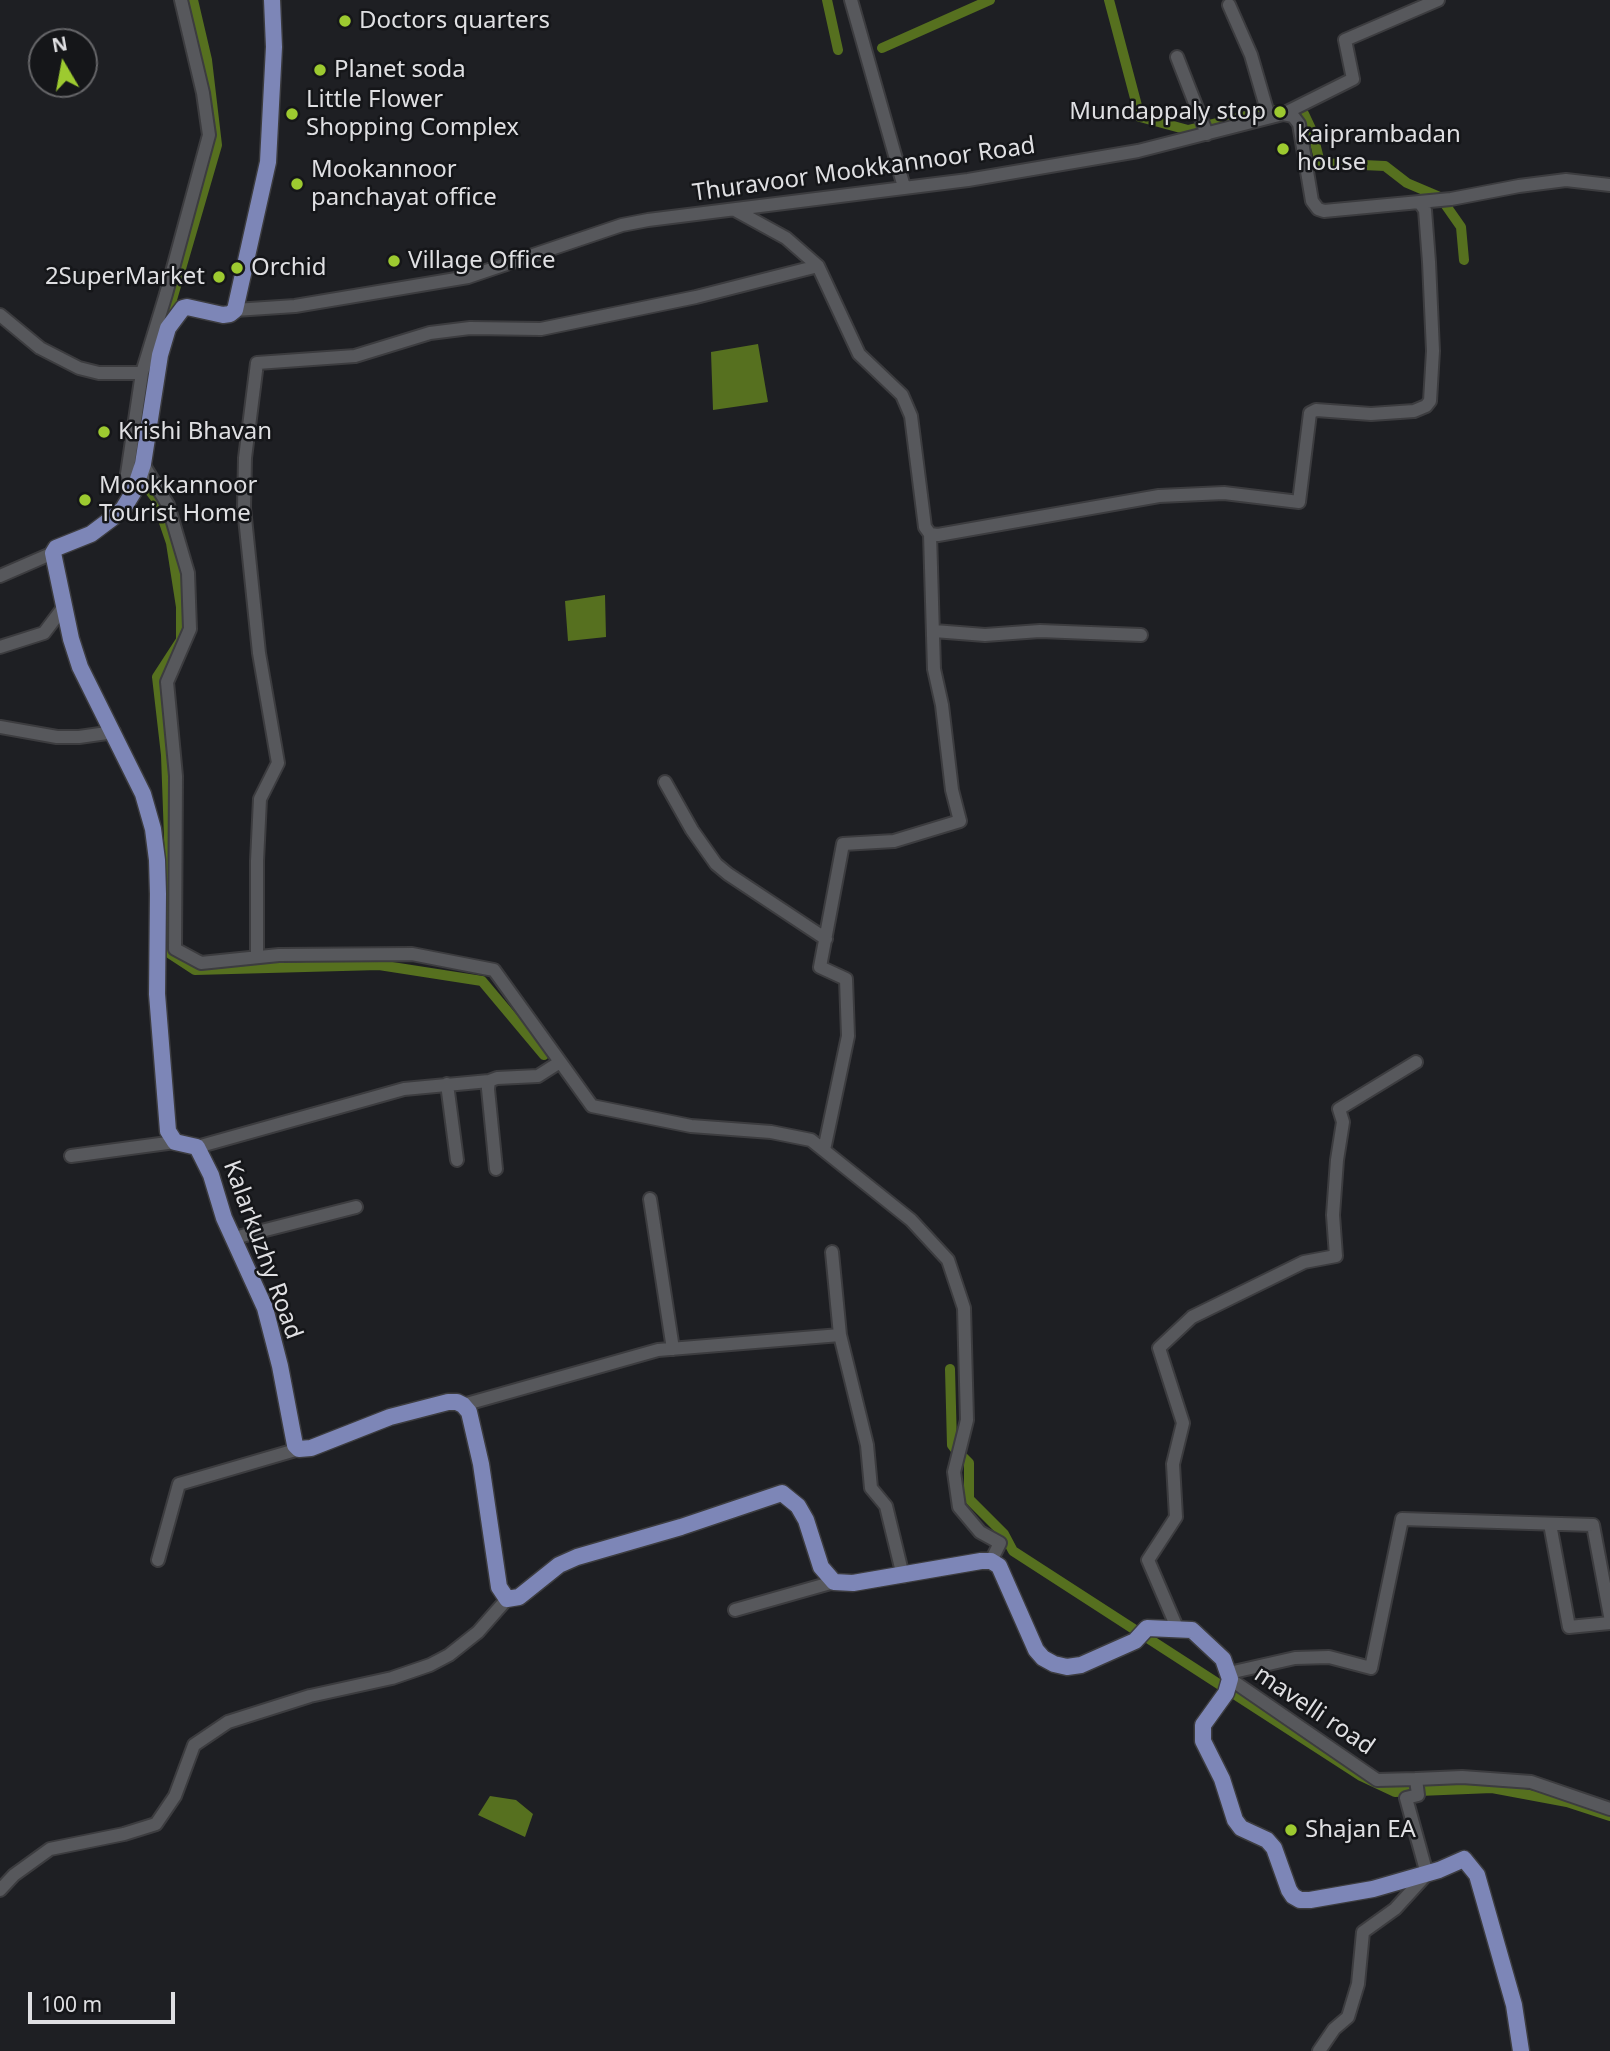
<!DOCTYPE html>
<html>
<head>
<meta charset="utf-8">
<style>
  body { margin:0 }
  #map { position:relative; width:1610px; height:2051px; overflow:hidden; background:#1e1f23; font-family:"Noto Sans",sans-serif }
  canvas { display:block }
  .north { position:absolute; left:28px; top:28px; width:70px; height:70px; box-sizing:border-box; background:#151619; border:2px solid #666669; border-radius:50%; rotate:350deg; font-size:19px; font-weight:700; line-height:28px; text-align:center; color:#dfdfe2 }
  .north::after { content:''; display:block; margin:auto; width:24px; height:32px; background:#9dca30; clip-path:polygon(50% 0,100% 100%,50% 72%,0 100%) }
  .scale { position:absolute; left:28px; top:1992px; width:147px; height:32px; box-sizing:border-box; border:4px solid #dfdfe2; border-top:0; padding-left:9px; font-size:21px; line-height:24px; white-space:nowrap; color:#dfdfe2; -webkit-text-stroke:5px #151619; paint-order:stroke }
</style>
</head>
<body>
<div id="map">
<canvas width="1610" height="2051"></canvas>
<div class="north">N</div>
<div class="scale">100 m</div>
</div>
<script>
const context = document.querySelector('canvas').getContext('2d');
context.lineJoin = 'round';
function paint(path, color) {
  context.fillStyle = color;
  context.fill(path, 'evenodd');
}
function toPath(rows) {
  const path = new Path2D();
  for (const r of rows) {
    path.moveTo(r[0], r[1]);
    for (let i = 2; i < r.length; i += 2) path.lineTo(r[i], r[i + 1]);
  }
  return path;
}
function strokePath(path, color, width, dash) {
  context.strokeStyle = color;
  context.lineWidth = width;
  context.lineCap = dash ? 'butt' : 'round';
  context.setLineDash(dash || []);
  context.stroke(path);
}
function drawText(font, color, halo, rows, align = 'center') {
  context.font = font + ' "Noto Sans",sans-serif';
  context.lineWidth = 5;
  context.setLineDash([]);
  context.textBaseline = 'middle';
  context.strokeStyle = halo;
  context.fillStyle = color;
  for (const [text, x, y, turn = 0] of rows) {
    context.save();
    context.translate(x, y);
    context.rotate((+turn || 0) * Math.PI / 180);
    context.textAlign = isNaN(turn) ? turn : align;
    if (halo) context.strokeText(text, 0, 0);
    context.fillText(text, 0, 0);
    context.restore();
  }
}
const water = toPath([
  [758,344,768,402,713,410,711,352],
  [605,595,606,637,568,641,565,601],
  [490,1796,516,1800,533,1814,525,1837,478,1815]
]);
const canal = toPath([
  [827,0,838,50],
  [1109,0,1140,117,1188,130,1270,110,1304,114,1312,131,1320,163,1385,166,1407,183,1440,197,1461,227,1464,260],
  [882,48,990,0],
  [164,327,217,145,207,60,193,0],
  [137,473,134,469,148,380,152,366],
  [140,478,156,499,171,543,181,607,181,640,157,677,166,755,170,865,166,951,195,970,379,965,482,981,544,1055],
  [950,1369,952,1445,955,1449],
  [963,1457,969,1463,969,1499,1004,1534,1013,1551,1361,1776,1395,1792,1492,1788,1567,1802,1610,1816]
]);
const minor = toPath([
  [851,0,904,187],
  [1229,5,1251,55,1269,117],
  [1177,57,1207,134],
  [1283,114,1353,79,1345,40,1438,0],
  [735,210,786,238,818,266,859,354,902,395,911,416,925,527,930,534,938,535,1159,496,1224,493,1299,502,1310,413,1316,410,1371,414,1414,411,1426,406,1430,401,1433,351,1429,262,1425,210,1420,203],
  [235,310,295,306,468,277,622,225,648,220,968,180,1138,151,1283,114,1293,116,1299,124,1312,201,1318,209,1324,211,1451,199,1519,186,1566,180,1610,185],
  [0,315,40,348,79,368,99,373,142,373],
  [143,464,168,505,188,573,190,629,167,682,176,776,175,949,201,963,279,955,412,954,494,970,592,1106,691,1126,771,1132,811,1140,911,1220,948,1260,964,1308,967,1420,954,1472,959,1507,980,1532,1000,1543,991,1561],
  [134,491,127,474,142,373,166,294,209,135,203,93,181,0],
  [0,576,53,553],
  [934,631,985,635,1040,631,1141,635],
  [0,647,44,633,63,608],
  [0,727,57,737,79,737,114,732],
  [665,782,692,830,716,864,728,874,826,939],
  [257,957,257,861,260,799,278,763,259,653,244,508,245,458,257,363,355,356,430,333,470,328,541,329,696,297,818,266],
  [447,1084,457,1160],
  [197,1147,404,1089,489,1081],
  [824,1150,848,1036,846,979,820,967,843,844,894,841,960,821,952,790,942,705,934,669,930,534],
  [71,1156,175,1142],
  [496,1169,488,1089,489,1081,497,1078,538,1076,560,1062],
  [650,1199,673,1349],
  [234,1238,356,1207],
  [832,1252,840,1335,867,1445,871,1488,886,1506,903,1576],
  [463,1405,658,1350,840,1335],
  [1550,1524,1569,1627,1610,1623],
  [158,1560,179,1484,299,1449],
  [735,1610,834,1582],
  [1178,1630,1148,1560,1176,1517,1173,1464,1183,1423,1159,1348,1192,1317,1304,1262,1336,1256,1333,1215,1337,1160,1343,1122,1339,1109,1416,1062],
  [1229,1673,1295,1658,1329,1657,1371,1668,1402,1519,1593,1525,1610,1616],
  [1230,1679,1377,1780,1416,1779],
  [0,1890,14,1875,50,1849,124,1834,156,1824,175,1796,194,1745,228,1722,310,1696,392,1678,430,1665,449,1655,478,1632,507,1599],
  [1319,2051,1334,2029,1348,2017,1358,1984,1363,1932,1395,1909,1427,1874,1406,1798,1418,1795,1416,1779,1462,1777,1531,1782,1610,1809]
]);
const major = toPath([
  [272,0,274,47,268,162,235,310,230,314,223,315,187,307,183,308,168,328,160,355,143,464,134,491,123,509,111,519,91,534,56,548,53,553,71,639,80,667,143,794,153,829,157,860,158,894,157,994,168,1131,175,1142,197,1147,211,1175,224,1218,265,1308,280,1366,295,1445,299,1449,311,1448,390,1417,448,1402,457,1402,463,1405,469,1412,481,1464,499,1587,507,1599,519,1597,559,1565,577,1557,681,1527,782,1493,798,1506,806,1520,821,1567,834,1582,853,1583,981,1561,991,1561,999,1566,1036,1650,1043,1658,1054,1664,1067,1667,1081,1665,1135,1641,1147,1628,1192,1630,1223,1659,1230,1679,1226,1693,1203,1725,1203,1741,1222,1779,1235,1820,1241,1828,1267,1840,1274,1848,1289,1890,1293,1896,1300,1900,1310,1900,1373,1889,1439,1870,1464,1859,1477,1875,1514,2005,1521,2051]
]);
const markers = [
  [345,21,7,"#9dca30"],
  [320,70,7,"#9dca30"],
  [1280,112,7,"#9dca30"],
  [292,114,7,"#9dca30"],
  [1283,149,7,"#9dca30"],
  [297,184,7,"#9dca30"],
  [394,261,7,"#9dca30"],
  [237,268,7,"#9dca30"],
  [219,277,7,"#9dca30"],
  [104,432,7,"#9dca30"],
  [85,500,7,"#9dca30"],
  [1291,1830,7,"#9dca30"]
];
const poiNames = [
  ["Doctors quarters",359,21],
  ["Planet soda",334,70],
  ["Little Flower",306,100],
  ["Shopping Complex",306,128],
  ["Mundappaly stop",1266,112,"right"],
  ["kaiprambadan",1297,135],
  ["house",1297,163],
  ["Mookannoor",311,170],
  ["panchayat office",311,198],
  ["Village Office",408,261],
  ["Orchid",251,268],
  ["2SuperMarket",205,277,"right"],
  ["Krishi Bhavan",118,432],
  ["Mookkannoor",99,486],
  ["Tourist Home",99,514],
  ["Shajan EA",1305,1830]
];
const streetNames = [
  ["Thuravoor Mookkannoor Road",864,170,-8],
  ["Kalarkuzhy Road",262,1250,70],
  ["mavelli road",1314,1711,34]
];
paint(water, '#56701f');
strokePath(canal, '#56701f', 10);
strokePath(minor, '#3c3c3f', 16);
strokePath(major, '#3c3c3f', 19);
strokePath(minor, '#57585c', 12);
strokePath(major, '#7d86b7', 16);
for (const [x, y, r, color] of markers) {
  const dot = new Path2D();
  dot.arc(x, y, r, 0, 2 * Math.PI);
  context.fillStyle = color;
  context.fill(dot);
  strokePath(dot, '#151619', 2.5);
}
drawText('24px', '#dfdfe2', '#151619', poiNames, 'left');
drawText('24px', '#dfdfe2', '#151619', streetNames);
</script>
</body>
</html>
